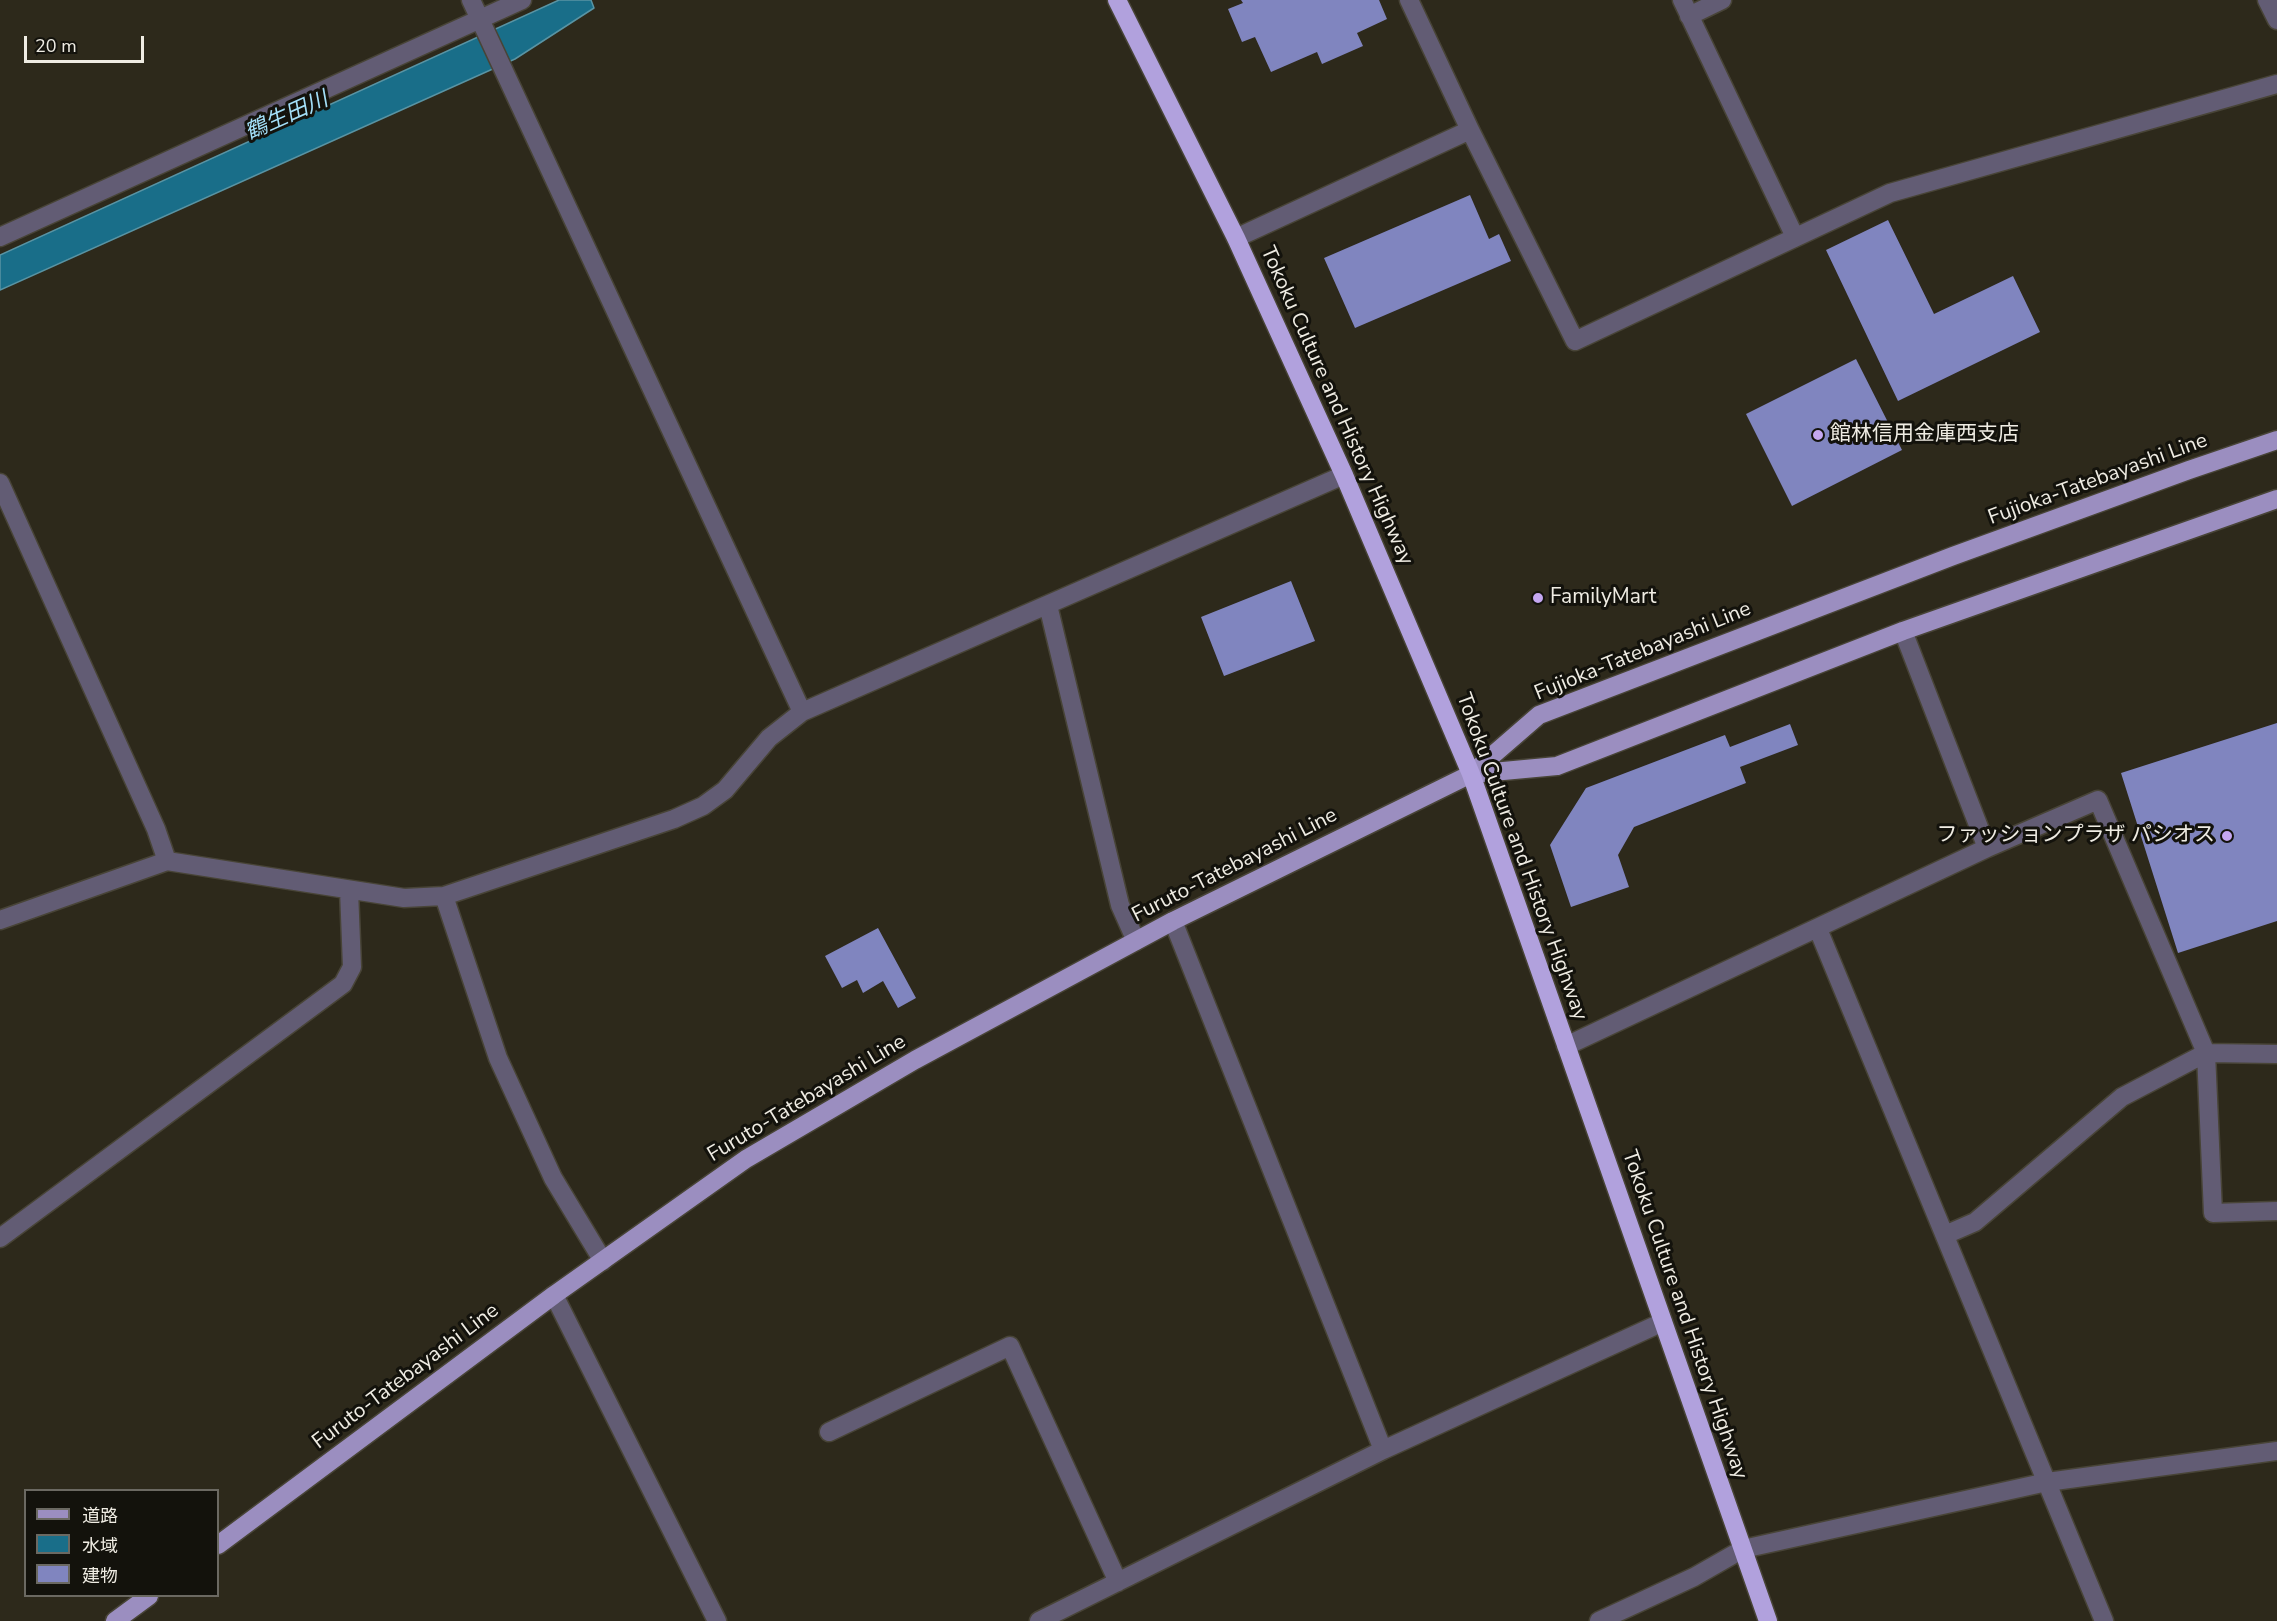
<!DOCTYPE html>
<html>
<head>
<meta charset="utf-8">
<style>
  body { margin:0 }
  #map { position:relative; width:2277px; height:1621px; overflow:hidden; background:#2d291b; font-family:"Nunito Sans","Noto Sans JP",sans-serif }
  canvas { display:block }
  .legend { position:absolute; left:24px; top:1489px; width:195px; height:108px; box-sizing:border-box; background:#13120c; border:2px solid #6b6962; margin:0; padding:8px 10px; list-style:none; font-size:18px; color:#efece3 }
  .legend li { display:flex; align-items:center; gap:12px; height:30px }
  .legend b { width:30px; border:2px solid #6b6962 }
  .scale { position:absolute; left:24px; top:36px; width:120px; height:27px; box-sizing:border-box; border:3px solid #efece3; border-top:0; padding-left:8px; font-size:18px; line-height:21px; white-space:nowrap; color:#efece3; -webkit-text-stroke:4px #13120c; paint-order:stroke }
</style>
</head>
<body>
<div id="map">
<canvas width="2277" height="1621"></canvas>
<ul class="legend">
<li><b style="height:8px;background:#9b8ec0"></b>道路</li>
<li><b style="height:16px;background:#196e89"></b>水域</li>
<li><b style="height:16px;background:#8085bf"></b>建物</li>
</ul>
<div class="scale">20 m</div>
</div>
<script>
const context = document.querySelector('canvas').getContext('2d');
context.lineJoin = 'round';
function paint(path, color) {
  context.fillStyle = color;
  context.fill(path, 'evenodd');
}
function toPath(rows) {
  const path = new Path2D();
  for (const r of rows) {
    path.moveTo(r[0], r[1]);
    for (let i = 2; i < r.length; i += 2) path.lineTo(r[i], r[i + 1]);
  }
  return path;
}
function strokePath(path, color, width, dash) {
  context.strokeStyle = color;
  context.lineWidth = width;
  context.lineCap = dash ? 'butt' : 'round';
  context.setLineDash(dash || []);
  context.stroke(path);
}
function drawText(font, color, halo, rows, align = 'center') {
  context.font = font + ' "Nunito Sans","Noto Sans JP",sans-serif';
  context.lineWidth = 6;
  context.setLineDash([]);
  context.textBaseline = 'middle';
  context.strokeStyle = halo;
  context.fillStyle = color;
  for (const [text, x, y, turn = 0] of rows) {
    context.save();
    context.translate(x, y);
    context.rotate((+turn || 0) * Math.PI / 180);
    context.textAlign = isNaN(turn) ? turn : align;
    if (halo) context.strokeText(text, 0, 0);
    context.fillText(text, 0, 0);
    context.restore();
  }
}
const water = toPath([
  [559,0,591,0,594,8,515,59,0,290,0,255,559,0]
]);
const building = toPath([
  [1241,0,1379,0,1387,19,1357,33,1363,46,1322,64,1317,52,1271,72,1255,37,1242,42,1228,9,1243,3],
  [1470,195,1489,239,1499,234,1511,261,1355,328,1324,258],
  [1888,220,1934,314,2013,276,2040,332,1898,401,1826,250],
  [1856,359,1902,450,1792,506,1746,414],
  [1291,581,1315,641,1224,676,1201,617],
  [2277,723,2277,921,2178,953,2121,773],
  [1790,724,1798,745,1740,767,1746,783,1634,827,1618,855,1629,887,1571,907,1550,845,1586,788,1725,735,1730,747],
  [878,928,916,998,898,1008,883,981,863,993,857,980,842,988,825,956]
]);
const minor = toPath([
  [471,0,802,712],
  [1409,0,1470,130,1575,341,1890,193,2277,84],
  [1682,0,1795,237],
  [2267,0,2277,20],
  [1689,16,1722,0],
  [0,237,522,0],
  [1236,238,1470,130],
  [0,483,156,829,167,861],
  [1048,605,1120,905,1136,941],
  [1903,631,1987,848],
  [444,896,498,1058,553,1178,603,1261],
  [0,920,167,861,404,898,444,896,674,819,703,806,725,790,769,738,802,712,1344,475],
  [1173,921,1383,1450],
  [1818,929,2104,1621],
  [1566,1046,1987,848,2098,800,2206,1053,2213,1213,2277,1211],
  [1945,1235,1975,1222,2122,1097,2206,1053,2277,1054],
  [0,1238,343,984,352,967,349,890],
  [554,1295,717,1621],
  [829,1432,1010,1346,1118,1582],
  [1039,1621,1383,1450,1663,1322],
  [1599,1621,1694,1577,1743,1549,2047,1482,2277,1451]
]);
const major = toPath([
  [1471,774,1557,766,1903,631,2277,499],
  [218,1545,554,1295,746,1159,915,1060,1173,921,1471,774,1539,715,1953,556,2189,470,2277,440],
  [115,1621,149,1596]
]);
const highway = toPath([
  [1117,0,1236,238,1344,475,1471,774,1768,1621]
]);
const markers = [
  [1818,435,6,"#c5a7f1"],
  [1538,598,6,"#c5a7f1"],
  [2227,836,6,"#c5a7f1"]
];
const streetNames = [
  ["Tokoku Culture and History Highway",1336,406,66],
  ["Fujioka-Tatebayashi Line",2098,480,-20],
  ["Fujioka-Tatebayashi Line",1643,652,-22],
  ["Tokoku Culture and History Highway",1521,857,70],
  ["Furuto-Tatebayashi Line",1235,866,-27],
  ["Furuto-Tatebayashi Line",807,1099,-31],
  ["Tokoku Culture and History Highway",1684,1315,71],
  ["Furuto-Tatebayashi Line",406,1377,-37]
];
const poiNames = [
  ["館林信用金庫西支店",1830,435],
  ["FamilyMart",1550,598],
  ["ファッションプラザ パシオス",2215,836,"right"]
];
const waterNames = [
  ["鶴生田川",287,117,-24]
];
paint(water, '#196e89');
strokePath(water, '#5994a4', 1.5);
paint(building, '#8085bf');
strokePath(minor, '#484437', 21);
strokePath(major, '#484437', 21);
strokePath(highway, '#484437', 21);
strokePath(minor, '#625c74', 18);
strokePath(major, '#9b8ec0', 18);
strokePath(highway, '#b1a1dd', 18);
for (const [x, y, r, color] of markers) {
  const dot = new Path2D();
  dot.arc(x, y, r, 0, 2 * Math.PI);
  context.fillStyle = color;
  context.fill(dot);
  strokePath(dot, '#13120c', 2);
}
drawText('21px', '#efece3', '#13120c', streetNames);
drawText('21px', '#efece3', '#13120c', poiNames, 'left');
drawText('italic 22px', '#a3dff8', '#13120c', waterNames);
</script>
</body>
</html>
